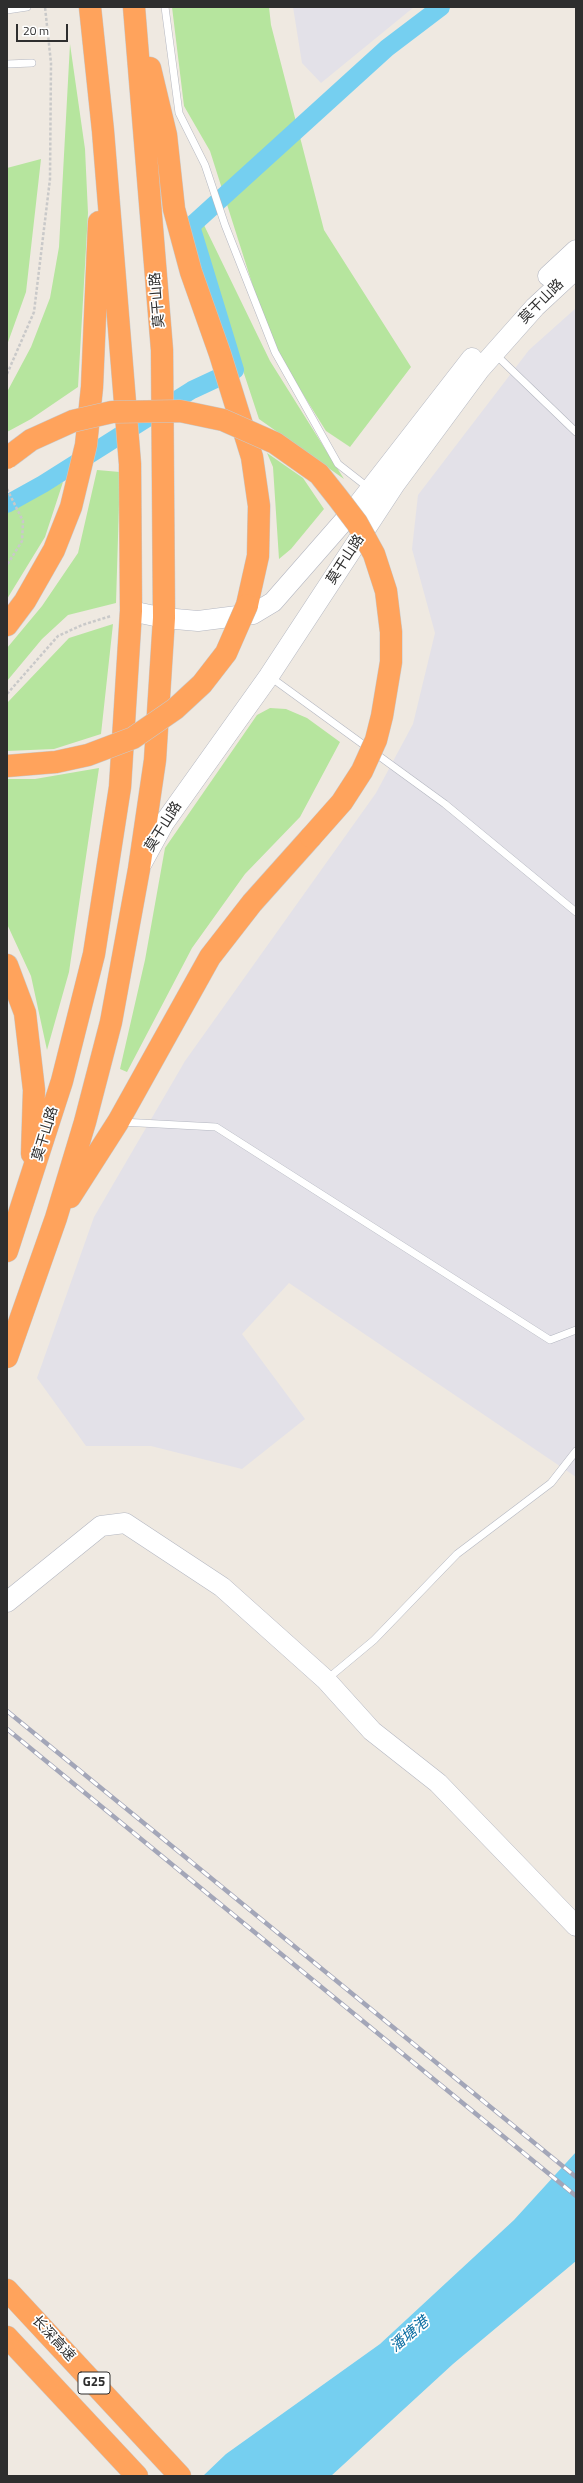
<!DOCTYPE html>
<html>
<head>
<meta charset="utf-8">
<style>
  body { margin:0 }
  #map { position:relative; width:583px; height:2483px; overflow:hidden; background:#efe9e1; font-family:"Titillium Web",sans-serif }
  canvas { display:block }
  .frame { position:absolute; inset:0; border:8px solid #2e2e2e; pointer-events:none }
  .scale { position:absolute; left:16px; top:24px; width:52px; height:18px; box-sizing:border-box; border:2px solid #2e2e2e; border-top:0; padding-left:5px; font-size:12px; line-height:14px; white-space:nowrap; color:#2e2e2e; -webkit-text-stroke:3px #fff; paint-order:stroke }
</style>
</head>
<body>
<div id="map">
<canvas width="583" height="2483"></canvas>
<div class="frame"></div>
<div class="scale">20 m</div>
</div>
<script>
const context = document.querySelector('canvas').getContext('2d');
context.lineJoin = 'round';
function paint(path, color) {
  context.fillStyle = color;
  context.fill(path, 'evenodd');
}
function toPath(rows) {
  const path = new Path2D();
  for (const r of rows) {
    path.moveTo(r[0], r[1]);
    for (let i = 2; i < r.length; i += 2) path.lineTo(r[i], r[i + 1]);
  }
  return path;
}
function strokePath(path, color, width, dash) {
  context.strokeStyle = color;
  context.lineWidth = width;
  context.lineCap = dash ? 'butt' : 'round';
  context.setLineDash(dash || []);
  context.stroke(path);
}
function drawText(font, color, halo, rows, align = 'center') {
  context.font = font + ' "Titillium Web","Noto Sans SC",sans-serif';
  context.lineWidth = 3.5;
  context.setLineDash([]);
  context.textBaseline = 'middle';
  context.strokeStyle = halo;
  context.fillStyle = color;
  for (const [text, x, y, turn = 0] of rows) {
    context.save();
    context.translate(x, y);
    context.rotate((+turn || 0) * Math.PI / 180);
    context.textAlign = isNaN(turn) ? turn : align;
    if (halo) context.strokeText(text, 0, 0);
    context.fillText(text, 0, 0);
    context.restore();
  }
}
const industrial = toPath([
  [293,7,414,7,321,83,302,63],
  [576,308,576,1477,289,1283,242,1334,305,1419,242,1469,151,1446,86,1446,37,1378,94,1217,185,1061,376,793,413,724,435,633,412,549,418,495,529,350]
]);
const green = toPath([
  [172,7,269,7,271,25,324,230,411,367,350,447,326,431,271,343,210,151,184,106],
  [70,44,85,149,88,213,78,387,31,419,7,432,7,392,31,347,50,298,59,247],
  [41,159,26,292,7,345,7,168],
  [203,223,270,361,344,479,259,419,196,228],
  [267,453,303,478,324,509,291,549,279,559,273,467],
  [97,470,120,472,116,603,68,615,42,639,7,681,7,648,42,606,78,553],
  [63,482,45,537,7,599,7,508],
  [113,624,101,734,54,749,7,751,7,703,69,638],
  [270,708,286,709,307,718,340,742,300,817,245,874,192,948,127,1072,120,1069,145,960,165,848,257,715],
  [99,768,69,972,47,1050,31,976,7,924,7,779,35,779]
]);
const water = toPath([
  [576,2152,576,2261,453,2364,331,2476,203,2476,226,2454,380,2344,514,2220]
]);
const canal = toPath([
  [7,504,43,484,192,390,235,370,191,226,387,48,441,7]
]);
const path = toPath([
  [7,374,34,312,50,179,51,63,45,7],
  [7,489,23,521,22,541,7,565],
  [7,694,58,636,82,625,111,616]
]);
const lane = toPath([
  [165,7,179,113,205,165,225,225,275,352,338,464,370,489],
  [7,10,27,7],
  [7,64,32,63],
  [494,353,576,432],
  [269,676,445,804,576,912],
  [121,1122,216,1127,550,1340,576,1330],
  [326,1680,374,1640,457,1554,551,1483,576,1451]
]);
const secondary = toPath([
  [548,276,576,250],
  [131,611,164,618,198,621,253,614,273,602,357,506,472,358],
  [142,863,164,823,269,676,395,484,480,369,535,307,576,269],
  [7,1602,101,1526,125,1523,222,1587,326,1680,372,1731,438,1783,576,1926]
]);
const highway = toPath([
  [150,68,166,135,174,209,191,272,220,354,252,457,259,506,258,556,247,605],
  [7,625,25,601,54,550,71,507,86,445,92,387,99,222],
  [7,965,25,1013,34,1090,32,1154],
  [70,1197,118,1122,210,957,252,903,311,837],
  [7,1251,62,1081,94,954,120,787,131,611,130,464,103,131,90,7],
  [7,1357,56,1218,85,1122,111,1022,139,869,155,760,164,618,162,350,134,7],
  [7,2290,180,2476],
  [7,2337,137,2476]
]);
const rail = toPath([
  [7,1711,576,2177],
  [7,1729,576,2196]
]);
const highwayBridge = toPath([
  [7,458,31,440,73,421,112,412,180,411,223,420,275,443,319,474,338,498,357,523,374,554,386,591,391,632,391,662,382,716,376,740,362,771,342,802,311,837],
  [7,766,56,762,88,755,133,738,175,709,202,684,226,653,247,605]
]);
const shields = [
  [94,2383,32]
];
const shieldNames = [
  ["G25",94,2383]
];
const streetNames = [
  ["莫干山路",158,300,-95],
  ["莫干山路",542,302,-45],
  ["莫干山路",346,560,-57],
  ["莫干山路",164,827,-58],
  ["莫干山路",46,1134,-73],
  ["长深高速",53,2339,47]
];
const waterNames = [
  ["潘塘港",410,2335,-40]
];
paint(industrial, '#e3e1e8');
paint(green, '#b6e59e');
paint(water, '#75cff0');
strokePath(canal, '#75cff0', 18);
strokePath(lane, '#b4b7c1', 8);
strokePath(secondary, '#b4b7c1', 21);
strokePath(highway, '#c9c9c9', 23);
strokePath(path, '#c9c9c9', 2.5, [3, 2]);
strokePath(lane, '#fff', 7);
strokePath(secondary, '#fff', 20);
strokePath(highway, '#ffa35c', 22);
strokePath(rail, '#a3a6b8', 4.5);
strokePath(rail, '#fff', 3, [9]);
strokePath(highwayBridge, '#c9c9c9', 23, []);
strokePath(highwayBridge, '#ffa35c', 22);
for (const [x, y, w] of shields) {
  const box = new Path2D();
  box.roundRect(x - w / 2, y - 11, w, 22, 3);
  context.fillStyle = '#fff';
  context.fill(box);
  strokePath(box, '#2e2e2e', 1);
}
drawText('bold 13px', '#2e2e2e', null, shieldNames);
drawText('14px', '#2e2e2e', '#fff', streetNames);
drawText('italic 15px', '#0d6fa3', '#fff', waterNames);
</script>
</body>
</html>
